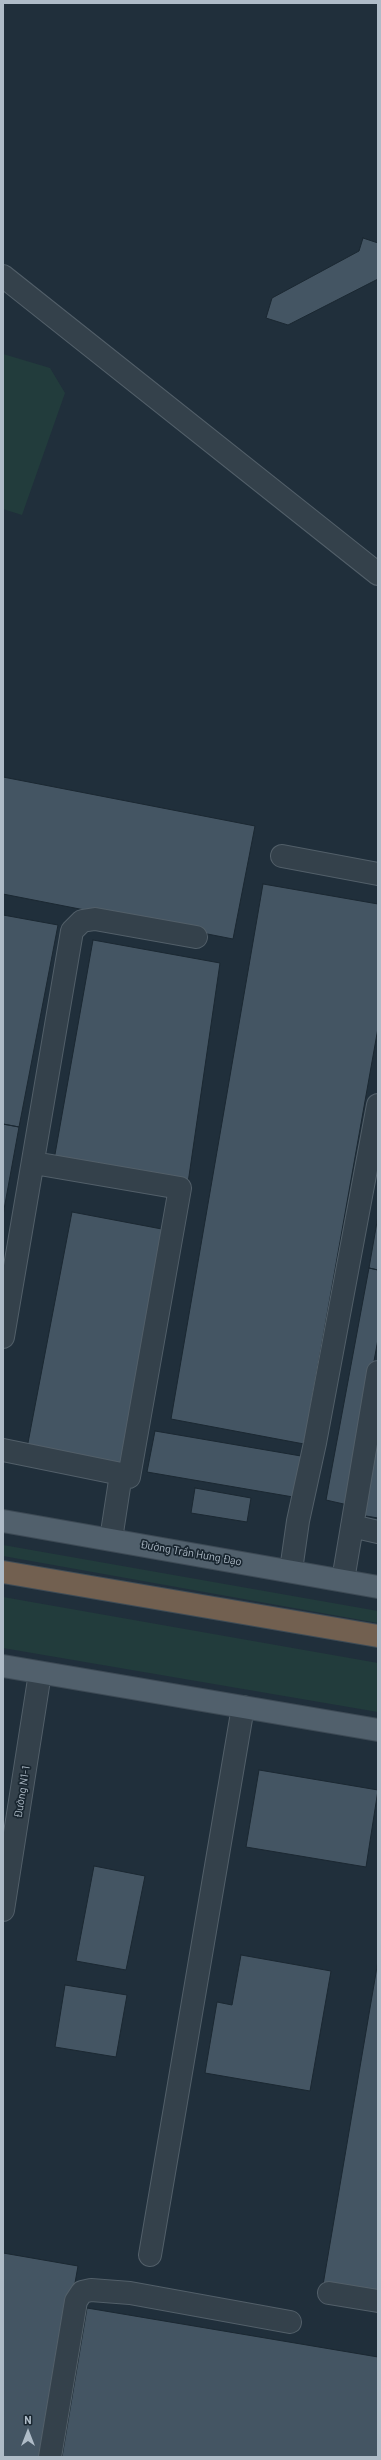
<!DOCTYPE html>
<html>
<head>
<meta charset="utf-8">
<style>
  body { margin:0 }
  #map { position:relative; width:381px; height:2460px; overflow:hidden; background:#202f3b; font-family:Barlow,sans-serif }
  canvas { display:block }
  .frame { position:absolute; inset:0; border:4px solid #afbcc8; pointer-events:none }
  .north { position:absolute; left:8px; top:2412px; width:40px; height:40px; -webkit-text-stroke:3px #192630; paint-order:stroke; rotate:0deg; font-size:11px; font-weight:700; line-height:16px; text-align:center; color:#afbcc8 }
  .north::after { content:''; display:block; margin:auto; width:14px; height:18px; background:#afbcc8; clip-path:polygon(50% 0,100% 100%,50% 72%,0 100%) }
</style>
</head>
<body>
<div id="map">
<canvas width="381" height="2460"></canvas>
<div class="frame"></div>
<div class="north">N</div>
</div>
<script>
const context = document.querySelector('canvas').getContext('2d');
context.lineJoin = 'round';
function paint(path, color) {
  context.fillStyle = color;
  context.fill(path, 'evenodd');
}
function toPath(rows) {
  const path = new Path2D();
  for (const r of rows) {
    path.moveTo(r[0], r[1]);
    for (let i = 2; i < r.length; i += 2) path.lineTo(r[i], r[i + 1]);
  }
  return path;
}
function strokePath(path, color, width, dash) {
  context.strokeStyle = color;
  context.lineWidth = width;
  context.lineCap = dash ? 'butt' : 'round';
  context.setLineDash(dash || []);
  context.stroke(path);
}
function drawText(font, color, halo, rows, align = 'center') {
  context.font = font + ' Barlow,sans-serif';
  context.lineWidth = 3.5;
  context.setLineDash([]);
  context.textBaseline = 'middle';
  context.strokeStyle = halo;
  context.fillStyle = color;
  for (const [text, x, y, turn = 0] of rows) {
    context.save();
    context.translate(x, y);
    context.rotate((+turn || 0) * Math.PI / 180);
    context.textAlign = isNaN(turn) ? turn : align;
    if (halo) context.strokeText(text, 0, 0);
    context.fillText(text, 0, 0);
    context.restore();
  }
}
const green = toPath([
  [3,354,50,368,65,393,22,515,3,509],
  [3,1545,378,1611,378,1623,3,1556],
  [3,1597,378,1663,378,1712,3,1648]
]);
const building = toPath([
  [363,238,378,243,378,279,288,325,266,318,272,298,359,251,363,238],
  [3,777,255,826,233,939,3,894,3,777],
  [263,884,378,904,378,1028,304,1444,171,1419,263,884],
  [3,915,58,925,19,1127,3,1124,3,915],
  [93,940,220,963,188,1183,54,1160,93,940],
  [3,1124,19,1127,3,1215,3,1124],
  [72,1212,167,1230,123,1466,27,1448,72,1212],
  [378,1216,378,1270,369,1268,378,1216],
  [369,1268,378,1270,378,1339,348,1505,326,1500,369,1268],
  [378,1408,378,1518,360,1515,378,1408],
  [155,1431,301,1456,297,1478,299,1498,147,1472,155,1431],
  [195,1488,251,1498,247,1522,191,1513,195,1488],
  [259,1770,378,1790,366,1867,246,1847,259,1770],
  [94,1866,145,1876,126,1970,76,1961,94,1866],
  [241,1955,331,1971,310,2091,205,2073,217,2002,232,2005,241,1955],
  [378,1961,378,2294,323,2285,378,1961],
  [65,1985,127,1995,116,2057,55,2047,65,1985],
  [3,2253,78,2266,44,2457,3,2457,3,2253],
  [87,2308,378,2357,378,2457,62,2457,87,2308]
]);
const minor = toPath([
  [3,276,378,574],
  [282,856,378,874],
  [34,1163,180,1188,129,1477,121,1474],
  [3,1337,72,931,82,921,95,919,196,937],
  [3,1450,121,1474,111,1539],
  [352,1526,378,1532],
  [291,1570,298,1521,315,1443,378,1105],
  [343,1580,378,1372],
  [3,1910,40,1673],
  [150,2255,243,1707],
  [329,2293,378,2301],
  [50,2457,76,2301,82,2292,91,2290,130,2293,290,2322]
]);
const major = toPath([
  [3,1521,378,1587],
  [3,1666,378,1730]
]);
const highway = toPath([
  [3,1572,378,1636]
]);
const streetNames = [
  ["Đường Trần Hưng Đạo",191,1553,10],
  ["Đường N1-1",22,1792,-81]
];
paint(green, '#223c3c');
paint(building, '#445563');
strokePath(building, '#1b2832', 1);
strokePath(minor, '#525f69', 24);
strokePath(major, '#3d4a55', 24);
strokePath(highway, '#3f4c56', 24);
strokePath(minor, '#34414b', 22);
strokePath(major, '#51606c', 22);
strokePath(highway, '#726050', 22);
drawText('11px', '#afbcc8', '#192630', streetNames);
</script>
</body>
</html>
